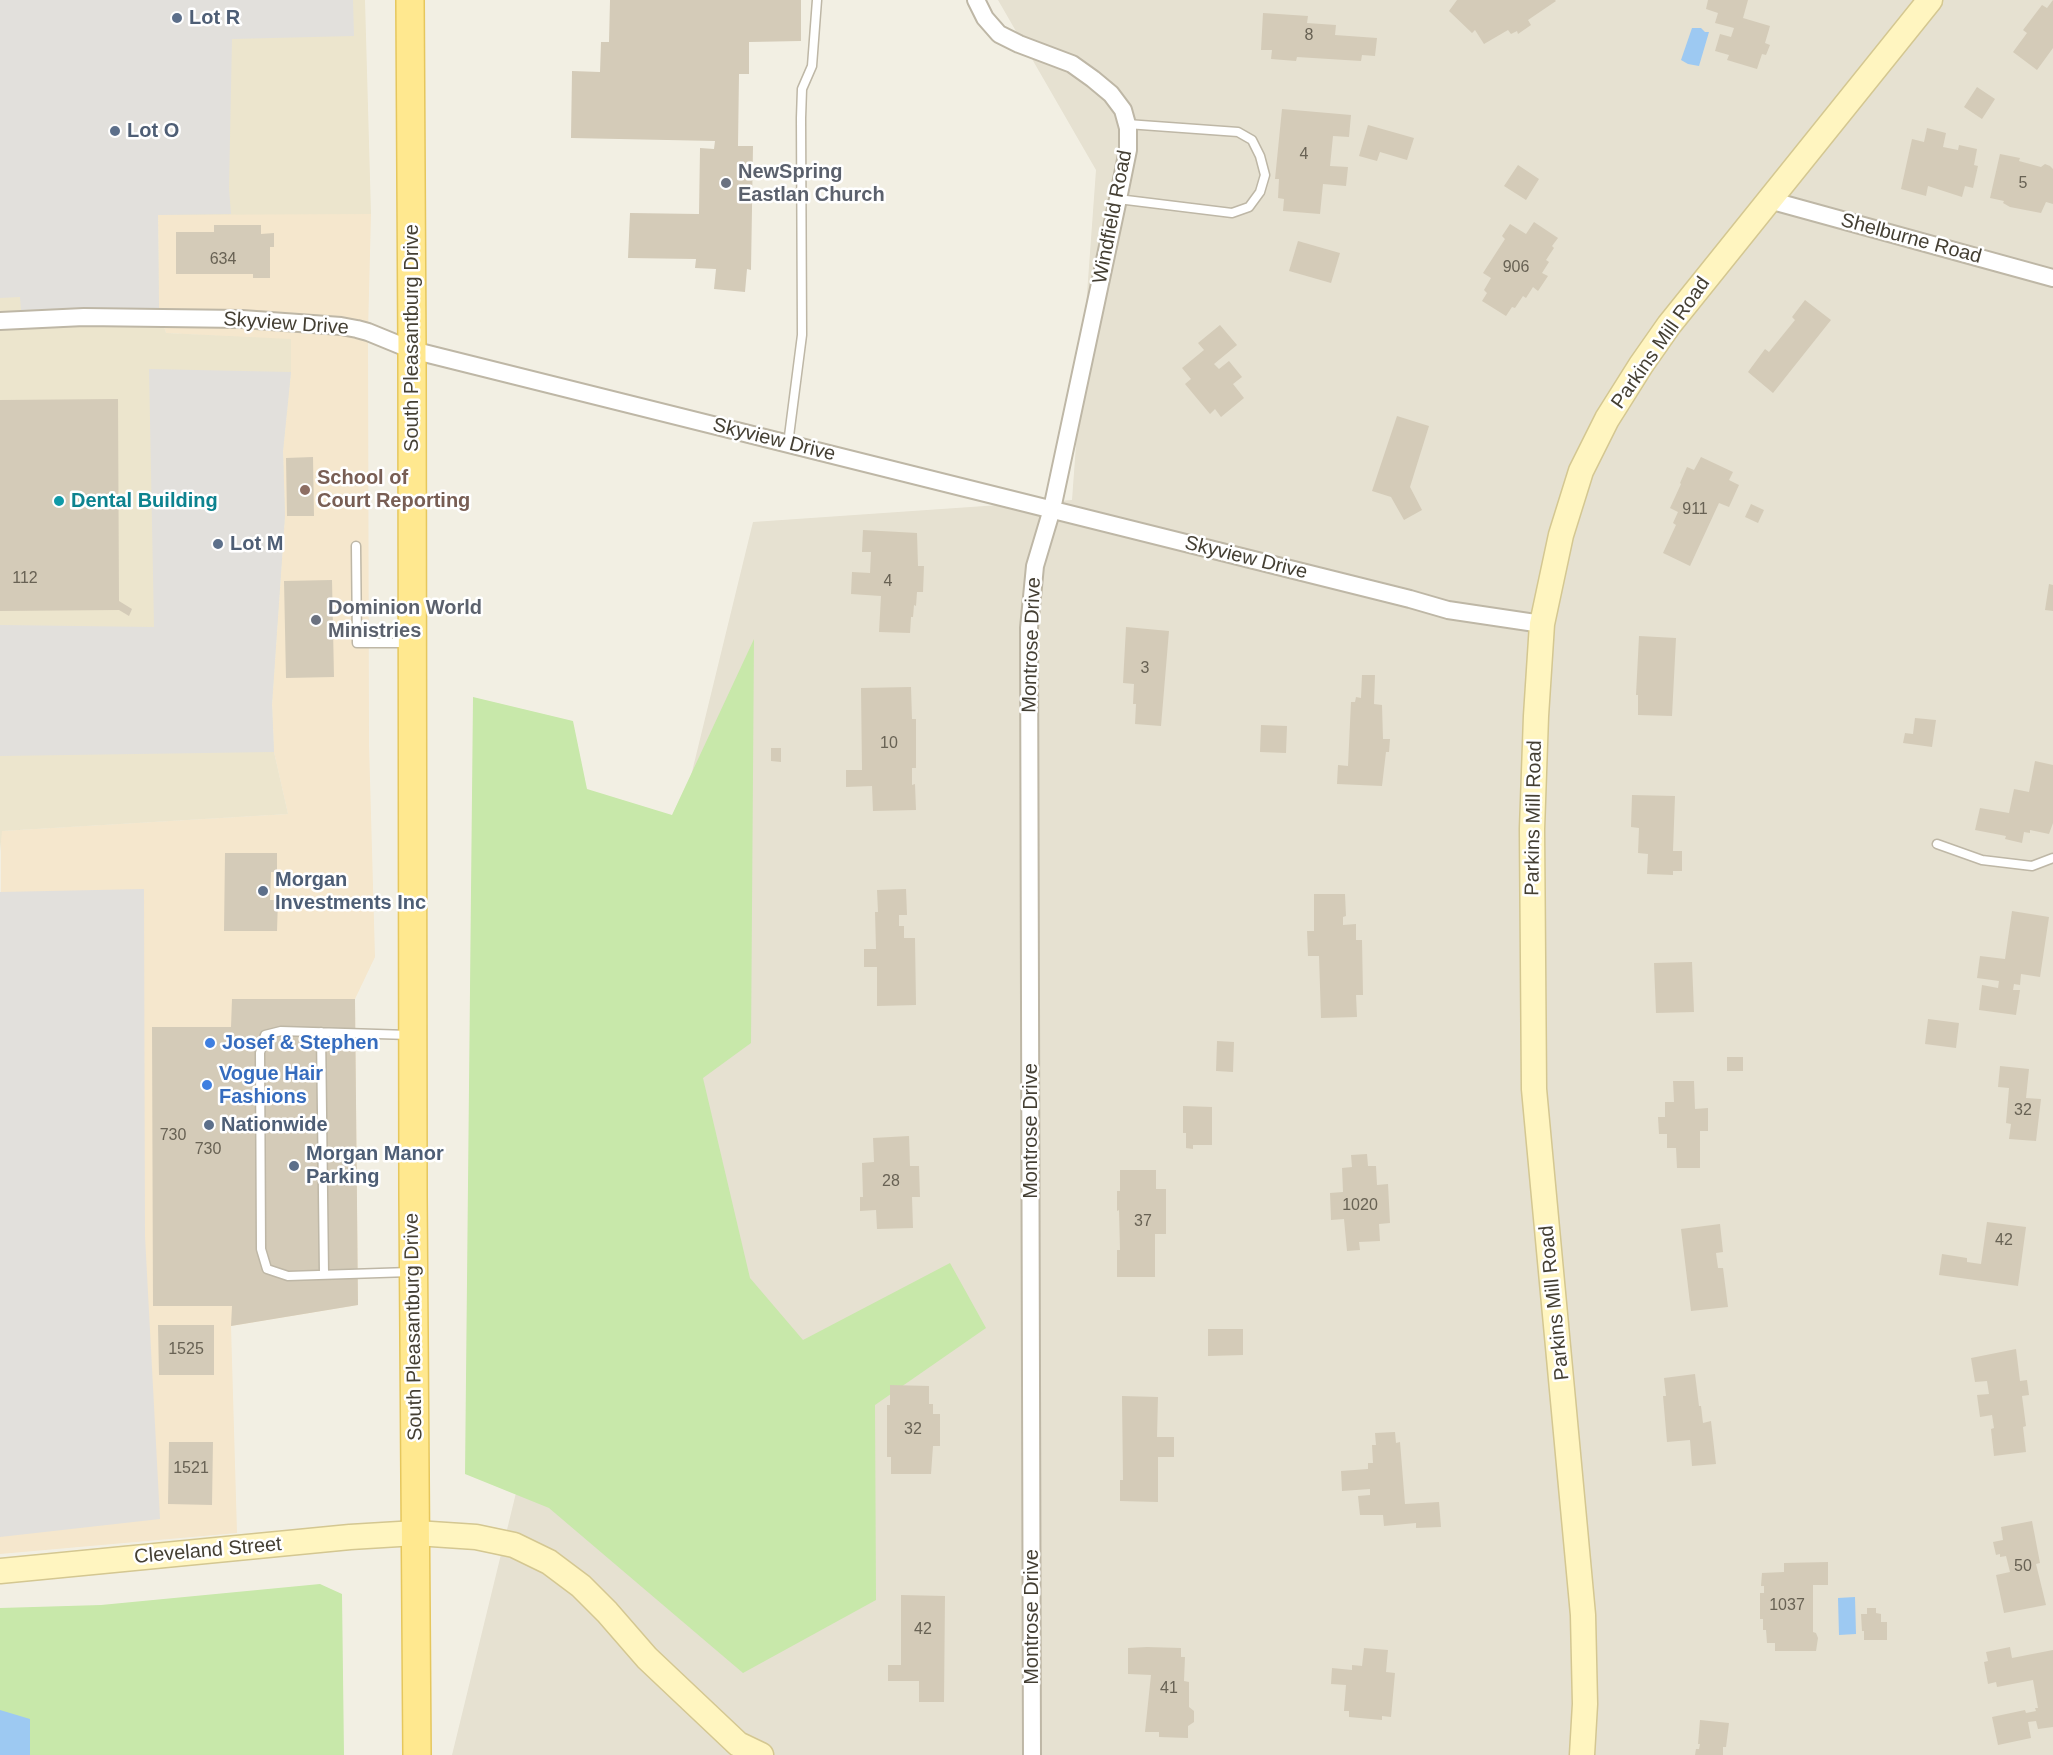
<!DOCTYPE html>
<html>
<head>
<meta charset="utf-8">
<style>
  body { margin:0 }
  canvas { display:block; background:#f2efe3 }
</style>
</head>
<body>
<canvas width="2053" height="1755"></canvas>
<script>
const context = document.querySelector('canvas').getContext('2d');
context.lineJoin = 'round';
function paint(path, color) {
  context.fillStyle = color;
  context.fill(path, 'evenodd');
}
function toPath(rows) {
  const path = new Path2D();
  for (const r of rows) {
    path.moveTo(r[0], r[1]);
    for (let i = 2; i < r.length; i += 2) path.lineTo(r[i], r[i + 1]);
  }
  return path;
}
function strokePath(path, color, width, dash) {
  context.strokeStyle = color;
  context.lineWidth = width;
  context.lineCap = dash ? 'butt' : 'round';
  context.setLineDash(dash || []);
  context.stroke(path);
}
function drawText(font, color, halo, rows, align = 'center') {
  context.font = font + ' Arial,sans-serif';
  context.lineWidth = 5;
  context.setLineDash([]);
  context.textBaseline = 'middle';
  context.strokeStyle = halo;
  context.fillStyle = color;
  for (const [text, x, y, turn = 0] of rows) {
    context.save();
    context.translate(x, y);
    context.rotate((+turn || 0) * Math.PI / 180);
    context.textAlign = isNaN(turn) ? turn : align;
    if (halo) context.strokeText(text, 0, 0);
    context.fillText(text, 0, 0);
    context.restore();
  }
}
const residential = toPath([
  [998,0,2053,0,2053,1755,452,1755,753,522,1072,500,1096,170]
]);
const commercial = toPath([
  [158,214,371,214,368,332,369,744,375,957,355,999,358,1305,231,1326,237,1533,0,1554,1,831,288,814,274,752,272,704,285,515,283,451,291,372,291,340,166,333,159,309]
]);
const education = toPath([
  [0,0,365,0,371,214,158,215,159,309,166,333,291,339,291,372,283,451,285,515,272,704,274,752,288,814,2,831,0,852]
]);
const green = toPath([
  [754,639,751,1043,703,1078,750,1278,803,1340,950,1263,986,1328,875,1405,876,1600,743,1673,549,1508,465,1474,473,697,573,721,587,789,672,815],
  [320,1584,342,1594,344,1755,0,1755,0,1608,101,1605]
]);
const parking = toPath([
  [0,0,353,0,354,36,232,39,229,188,231,214,158,215,159,309,21,310,20,297,0,298],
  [149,369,291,372,283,451,285,515,272,704,274,752,0,756,0,625,154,627],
  [144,889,145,1236,160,1519,0,1537,0,892]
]);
const water = toPath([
  [1692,28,1701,28,1705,32,1709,32,1699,66,1688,64,1681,60],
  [1855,1597,1856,1634,1839,1635,1838,1598],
  [0,1710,30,1719,30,1755,0,1755]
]);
const building = toPath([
  [610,0,801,0,801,41,749,42,749,74,739,74,738,146,753,146,751,270,747,269,745,292,714,289,716,269,695,268,696,259,628,258,630,213,699,214,700,148,714,149,715,141,571,138,572,71,600,72,601,42,609,42],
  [1457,0,1555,0,1556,1,1528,20,1531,25,1518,34,1517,31,1511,34,1508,30,1484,44,1475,30,1472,33,1449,11],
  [1708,0,1748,0,1743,18,1770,26,1765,43,1770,45,1766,55,1762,54,1757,69,1727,60,1729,55,1715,51,1720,34,1731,37,1734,28,1715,23,1718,13,1706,9],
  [2053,0,2053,48,2037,70,2013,52,2027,33,2023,30,2042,5,2047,8],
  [1263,13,1308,16,1307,23,1336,25,1335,35,1377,38,1375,56,1362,55,1361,61,1297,57,1296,61,1271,59,1272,50,1261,50],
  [1977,87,1995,99,1982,119,1964,107],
  [1282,109,1351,115,1349,137,1333,136,1330,166,1348,167,1346,186,1323,184,1320,214,1283,211,1284,199,1278,198,1279,179,1275,179],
  [1368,125,1414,138,1407,160,1380,152,1377,161,1359,156],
  [1927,128,1946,133,1943,147,1958,150,1959,145,1977,149,1974,165,1978,166,1973,188,1965,186,1962,197,1928,186,1926,196,1901,189,1912,139,1924,142],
  [2000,154,2020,158,2019,161,2041,167,2045,164,2050,166,2053,169,2053,204,2046,202,2041,213,2010,207,2003,203,2004,201,1990,198],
  [1518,165,1539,179,1526,200,1504,186],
  [1534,222,1558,238,1552,246,1554,248,1546,260,1549,262,1542,273,1548,276,1538,291,1533,287,1526,298,1523,296,1515,308,1512,307,1506,316,1482,301,1487,293,1484,290,1491,278,1483,273,1505,239,1502,236,1510,224,1526,234],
  [214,225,261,225,261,234,274,233,274,247,270,247,270,278,253,278,253,274,176,274,176,232,214,232],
  [1298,241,1340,253,1331,283,1289,271],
  [1805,300,1831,320,1773,393,1748,372,1765,349,1769,352,1795,320,1792,317],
  [1220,325,1237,345,1214,364,1219,369,1229,361,1242,377,1233,384,1244,398,1221,417,1215,409,1210,414,1185,384,1191,379,1182,368,1204,350,1198,343],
  [118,399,119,601,132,609,129,616,119,610,0,611,0,400],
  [1397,416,1429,426,1410,487,1422,510,1404,520,1391,497,1372,491],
  [313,457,314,516,287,516,286,458],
  [1701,457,1733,472,1729,480,1739,485,1729,507,1719,503,1690,566,1663,553,1676,525,1673,523,1678,512,1670,508,1681,484,1680,483,1687,467,1694,470],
  [1751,504,1764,510,1758,523,1745,517],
  [863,530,917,533,918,566,924,566,923,592,917,592,916,606,914,605,913,617,911,617,910,633,879,632,881,596,851,594,852,572,870,573,871,552,862,552],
  [332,580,334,677,286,678,284,581],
  [2049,584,2053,585,2053,611,2045,610],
  [1126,627,1169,631,1161,726,1135,724,1136,704,1133,704,1134,684,1123,683],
  [1639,636,1676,638,1672,716,1638,715,1638,695,1636,695],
  [1362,675,1375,675,1374,704,1382,705,1383,739,1390,739,1389,752,1386,752,1382,786,1337,784,1338,765,1348,766,1351,702,1355,702,1356,697,1361,698],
  [911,687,912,719,916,719,916,768,912,768,912,785,915,784,916,810,873,811,872,786,846,787,846,770,862,770,861,688],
  [1915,718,1936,720,1932,747,1903,743,1905,733,1913,734],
  [1261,725,1287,726,1286,753,1260,752],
  [771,748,781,748,781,762,771,761],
  [2035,761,2053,765,2053,823,2049,834,2030,830,2030,833,2024,832,2022,843,2005,839,2006,836,1975,830,1980,808,2009,813,2014,789,2029,792],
  [1632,795,1675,796,1673,851,1682,851,1682,871,1673,871,1673,875,1647,874,1648,854,1638,853,1639,828,1631,827],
  [225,853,277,853,277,872,271,872,270,900,278,900,277,931,224,931],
  [906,889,907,915,899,915,899,926,904,926,904,938,915,938,916,1005,877,1006,877,967,864,967,864,949,876,949,875,912,878,912,877,890],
  [1314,894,1345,894,1346,916,1343,917,1343,925,1356,924,1356,940,1362,940,1363,995,1356,995,1357,1017,1321,1018,1319,956,1308,956,1307,931,1314,931],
  [2012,911,2049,917,2040,977,2021,974,2020,985,2014,984,2013,990,2020,990,2016,1015,1979,1010,1982,985,1998,988,1999,981,1977,978,1980,956,2005,959],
  [1692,962,1694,1012,1656,1013,1654,963],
  [232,999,355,999,358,1305,231,1326,232,1306,153,1306,152,1027,231,1027],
  [1928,1019,1959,1023,1956,1048,1925,1044],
  [1217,1041,1234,1042,1233,1072,1216,1071],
  [1727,1057,1743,1057,1743,1071,1727,1071],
  [2000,1066,2029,1069,2026,1098,2041,1099,2036,1141,2009,1139,2011,1124,2006,1123,2009,1088,1998,1087],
  [1673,1081,1694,1081,1695,1109,1708,1108,1708,1131,1700,1131,1700,1168,1677,1168,1676,1148,1667,1148,1667,1134,1659,1134,1658,1117,1665,1117,1665,1102,1674,1102],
  [1183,1106,1212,1107,1212,1145,1193,1145,1193,1149,1186,1148,1186,1133,1183,1133],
  [909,1136,910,1166,919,1166,920,1197,912,1197,913,1228,877,1229,876,1210,860,1211,860,1197,863,1197,862,1163,874,1162,873,1138],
  [1367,1154,1368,1166,1376,1166,1377,1185,1388,1184,1390,1223,1379,1224,1380,1241,1359,1242,1360,1250,1347,1251,1344,1219,1331,1220,1330,1193,1343,1192,1342,1168,1352,1167,1351,1155],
  [1120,1170,1156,1170,1156,1189,1166,1189,1166,1234,1155,1234,1155,1277,1117,1277,1117,1250,1120,1250,1119,1210,1117,1211,1117,1191,1120,1191],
  [1987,1222,2026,1227,2018,1286,1939,1275,1942,1254,1967,1258,1967,1262,1981,1264],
  [1720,1224,1723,1252,1716,1253,1718,1268,1723,1268,1728,1307,1691,1311,1681,1229],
  [158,1325,214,1325,214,1375,159,1375],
  [1208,1329,1243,1329,1243,1355,1208,1356],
  [2016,1349,2020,1381,2027,1380,2029,1395,2022,1396,2026,1426,2023,1427,2026,1452,1994,1456,1991,1429,1994,1428,1992,1415,1980,1417,1977,1395,1989,1394,1987,1381,1975,1382,1971,1358],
  [1695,1374,1699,1406,1701,1406,1703,1423,1711,1421,1716,1464,1692,1466,1690,1440,1667,1442,1663,1396,1666,1396,1664,1378],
  [890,1385,929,1386,929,1404,933,1404,933,1414,940,1414,940,1446,933,1446,931,1474,891,1474,891,1457,887,1457,887,1405,890,1405],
  [1122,1396,1158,1397,1157,1437,1174,1437,1174,1457,1158,1457,1158,1502,1120,1501,1120,1480,1123,1480],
  [1395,1432,1396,1443,1400,1442,1405,1504,1439,1502,1441,1527,1416,1528,1416,1523,1384,1526,1383,1515,1360,1515,1358,1496,1370,1495,1370,1489,1342,1491,1341,1471,1368,1469,1368,1463,1373,1463,1372,1445,1376,1445,1375,1433],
  [169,1442,213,1442,212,1505,168,1504],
  [2032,1521,2040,1563,2036,1564,2046,1605,2004,1613,1996,1575,2010,1572,2006,1556,2000,1557,2000,1554,1996,1555,1993,1542,2003,1540,2001,1527],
  [1828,1562,1828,1585,1813,1585,1813,1632,1816,1633,1818,1638,1816,1651,1775,1651,1775,1643,1767,1643,1766,1630,1763,1630,1763,1619,1760,1619,1760,1593,1764,1593,1764,1586,1761,1586,1762,1573,1784,1572,1784,1563],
  [901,1595,945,1596,944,1702,919,1702,919,1681,888,1681,888,1665,901,1665],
  [1867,1608,1876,1608,1876,1613,1881,1614,1881,1622,1887,1622,1887,1640,1864,1640,1864,1631,1862,1631,1861,1614,1867,1614],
  [1147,1647,1181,1648,1181,1657,1185,1657,1184,1681,1189,1682,1189,1707,1194,1711,1194,1722,1188,1726,1188,1738,1159,1737,1159,1732,1145,1732,1151,1675,1128,1674,1128,1648],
  [2010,1647,2012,1658,2053,1650,2053,1727,2038,1729,2036,1721,2028,1722,2031,1738,1998,1745,1992,1717,2025,1710,2026,1713,2036,1711,2035,1708,2038,1708,2033,1680,1997,1687,1996,1682,1988,1684,1984,1662,1988,1661,1986,1652],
  [1364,1648,1388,1650,1386,1672,1395,1673,1391,1717,1382,1716,1382,1720,1349,1717,1349,1711,1344,1711,1346,1685,1331,1684,1332,1668,1352,1670,1352,1665,1362,1666],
  [1700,1720,1729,1723,1726,1747,1723,1747,1723,1755,1695,1755,1696,1749,1699,1749,1700,1744,1698,1744]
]);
const lane = toPath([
  [1118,199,1232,213,1249,207,1260,192,1265,175,1260,156,1252,140,1238,132,1127,124],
  [788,444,802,335,801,118,802,89,812,66,817,0],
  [356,546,357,643,410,643],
  [1937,844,1982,860,2032,866,2053,858],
  [321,1032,324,1274],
  [409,1035,281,1031,265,1035,260,1053,261,1249,267,1269,288,1276,410,1272]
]);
const street = toPath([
  [976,0,985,18,999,34,1019,44,1072,64,1093,79,1111,94,1123,110,1128,128,1128,150,1118,199,1052,509,1035,566,1029,628,1032,1755],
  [1769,200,2053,278],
  [0,321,84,317,242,319,341,326,357,329,368,332,412,350,1410,599,1448,610,1542,624]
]);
const secondary = toPath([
  [0,1571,350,1537,416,1533,476,1537,514,1545,549,1562,581,1586,607,1612,647,1658,738,1744,761,1755],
  [1582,1755,1585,1704,1583,1615,1534,1089,1532,829,1536,716,1542,624,1561,535,1581,471,1607,419,1641,365,1669,325,1930,0]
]);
const primary = toPath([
  [410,0,412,350,413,1196,417,1755]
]);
const markers = [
  [177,18,6,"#5c6f8a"],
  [115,131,6,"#5c6f8a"],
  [726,183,6,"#6b7280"],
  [305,490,6,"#8d6e63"],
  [59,501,6,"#0f9aa8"],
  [218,544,6,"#5c6f8a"],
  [316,620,6,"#6b7280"],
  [263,891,6,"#5c6f8a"],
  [210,1043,6,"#3f7fe0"],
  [207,1085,6,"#3f7fe0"],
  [209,1125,6,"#5c6f8a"],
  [294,1166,6,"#5c6f8a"]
];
const numberNames = [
  ["8",1309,36],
  ["4",1304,155],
  ["5",2023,184],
  ["634",223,260],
  ["906",1516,268],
  ["911",1695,510],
  ["112",25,579],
  ["4",888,582],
  ["3",1145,669],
  ["10",889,744],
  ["32",2023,1111],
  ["730",173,1136],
  ["730",208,1150],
  ["28",891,1182],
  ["1020",1360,1206],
  ["37",1143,1222],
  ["42",2004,1241],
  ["1525",186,1350],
  ["32",913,1430],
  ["1521",191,1469],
  ["50",2023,1567],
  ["1037",1787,1606],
  ["42",923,1630],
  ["41",1169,1689]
];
const serviceNames = [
  ["Lot R",189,18],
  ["Lot O",127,131],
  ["Lot M",230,544],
  ["Morgan",275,880],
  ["Investments Inc",275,903],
  ["Nationwide",221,1125],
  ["Morgan Manor",306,1154],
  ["Parking",306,1177]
];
const worshipNames = [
  ["NewSpring",738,172],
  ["Eastlan Church",738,195],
  ["Dominion World",328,608],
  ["Ministries",328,631]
];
const streetNames = [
  ["Windfield Road",1113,217,-79],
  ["Shelburne Road",1911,239,15],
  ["Skyview Drive",286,324,4],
  ["South Pleasantburg Drive",412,338,-90],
  ["Parkins Mill Road",1661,343,-55],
  ["Skyview Drive",774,440,14],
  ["Skyview Drive",1246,558,14],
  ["Montrose Drive",1032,645,-88],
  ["Parkins Mill Road",1534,818,-89],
  ["Montrose Drive",1031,1131,-90],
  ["Parkins Mill Road",1555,1303,-96],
  ["South Pleasantburg Drive",414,1327,-91],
  ["Cleveland Street",208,1551,-5],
  ["Montrose Drive",1032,1617,-90]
];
const educationNames = [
  ["School of",317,478],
  ["Court Reporting",317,501]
];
const cultureNames = [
  ["Dental Building",71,501]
];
const shopNames = [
  ["Josef & Stephen",222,1043],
  ["Vogue Hair",219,1074],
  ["Fashions",219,1097]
];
paint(residential, '#e6e1d1');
paint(commercial, '#f5e7cd');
paint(education, '#ece5cd');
paint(green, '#c8e8aa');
paint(parking, '#e2e0dc');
paint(water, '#9dc9f2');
paint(building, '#d4cbb8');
strokePath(lane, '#beb7a6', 11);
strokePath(street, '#beb7a6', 20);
strokePath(secondary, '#d4c791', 27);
strokePath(primary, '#e6c75d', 30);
strokePath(lane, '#fff', 8);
strokePath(street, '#fff', 16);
strokePath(secondary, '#fff5c0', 24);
strokePath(primary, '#ffe88f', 27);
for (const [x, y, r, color] of markers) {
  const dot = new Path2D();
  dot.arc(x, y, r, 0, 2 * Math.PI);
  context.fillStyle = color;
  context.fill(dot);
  strokePath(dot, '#fff', 2);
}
drawText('16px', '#686254', null, numberNames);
drawText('bold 20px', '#4e5e75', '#fff', serviceNames, 'left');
drawText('bold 20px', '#5b616d', '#fff', worshipNames, 'left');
drawText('20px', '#443f33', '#fff', streetNames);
drawText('bold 20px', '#785e54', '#fff', educationNames, 'left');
drawText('bold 20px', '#0d838f', '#fff', cultureNames, 'left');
drawText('bold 20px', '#366cbe', '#fff', shopNames, 'left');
</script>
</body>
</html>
